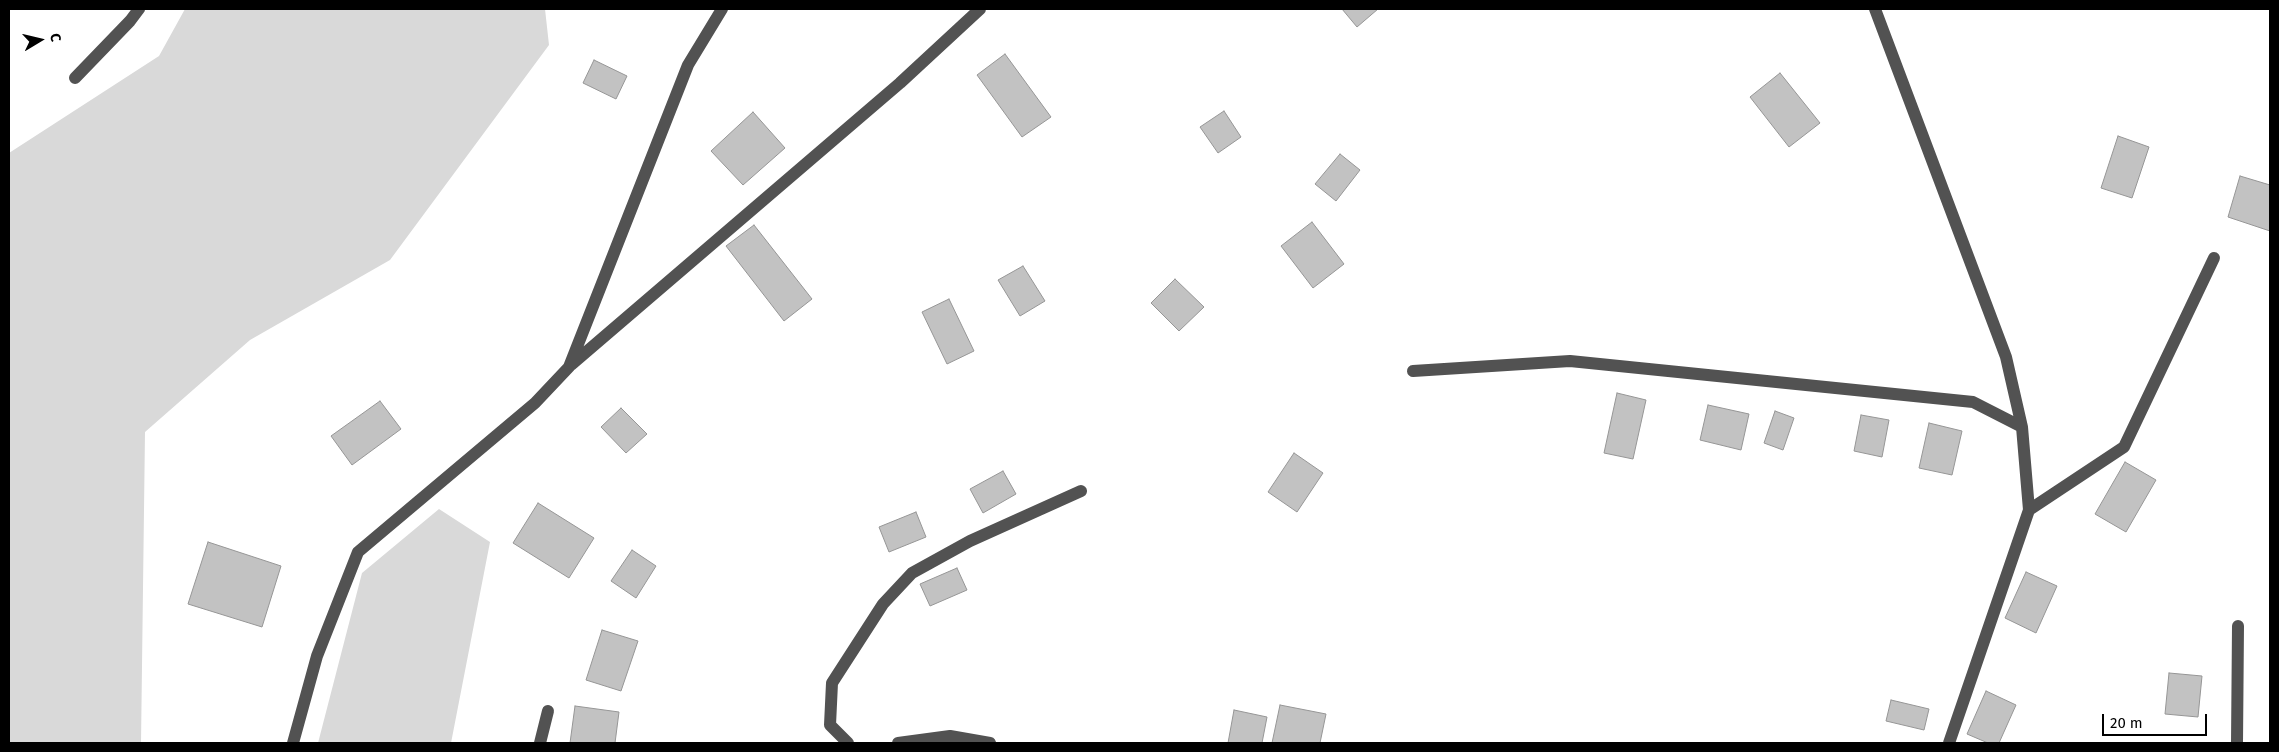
<!DOCTYPE html>
<html>
<head>
<meta charset="utf-8">
<style>
  body { margin:0 }
  #map { position:relative; width:2279px; height:752px; overflow:hidden; background:#fff; font-family:"Fira Sans",sans-serif }
  canvas { display:block }
  .frame { position:absolute; inset:0; border:10px solid #000; pointer-events:none }
  .north { position:absolute; left:15px; top:15px; width:50px; height:50px; -webkit-text-stroke:4px #fff; paint-order:stroke; rotate:81deg; font-size:14px; font-weight:700; line-height:20px; text-align:center; color:#000 }
  .north::after { content:''; display:block; margin:auto; width:18px; height:22px; background:#000; clip-path:polygon(50% 0,100% 100%,50% 72%,0 100%) }
  .scale { position:absolute; left:2102px; top:714px; width:105px; height:22px; box-sizing:border-box; border:2px solid #000; border-top:0; padding-left:6px; font-size:15px; line-height:18px; white-space:nowrap; color:#000; -webkit-text-stroke:4px #fff; paint-order:stroke }
</style>
</head>
<body>
<div id="map">
<canvas width="2279" height="752"></canvas>
<div class="frame"></div>
<div class="north">С</div>
<div class="scale">20 m</div>
</div>
<script>
const context = document.querySelector('canvas').getContext('2d');
context.lineJoin = 'round';
function paint(path, color) {
  context.fillStyle = color;
  context.fill(path, 'evenodd');
}
function toPath(rows) {
  const path = new Path2D();
  for (const r of rows) {
    path.moveTo(r[0], r[1]);
    for (let i = 2; i < r.length; i += 2) path.lineTo(r[i], r[i + 1]);
  }
  return path;
}
function strokePath(path, color, width, dash) {
  context.strokeStyle = color;
  context.lineWidth = width;
  context.lineCap = dash ? 'butt' : 'round';
  context.setLineDash(dash || []);
  context.stroke(path);
}
const green = toPath([
  [185,9,545,9,549,45,390,260,250,340,145,432,141,743,9,743,9,153,159,56],
  [439,509,490,542,451,743,318,743,362,573]
]);
const building = toPath([
  [1342,9,1378,9,1357,27,1342,9],
  [1005,54,1051,117,1022,137,977,75,1005,54],
  [594,60,627,76,616,99,583,83,594,60],
  [1780,73,1820,123,1789,147,1750,97,1780,73],
  [1224,111,1241,137,1218,153,1200,127,1224,111],
  [753,112,785,148,743,185,711,151,753,112],
  [2118,136,2149,147,2132,198,2101,188,2118,136],
  [1340,154,1360,170,1336,201,1315,184,1340,154],
  [2240,176,2270,185,2270,231,2228,217,2240,176],
  [1312,222,1344,264,1313,288,1281,246,1312,222],
  [754,225,812,299,784,321,726,246,754,225],
  [1023,266,1045,301,1020,316,998,280,1023,266],
  [1175,279,1204,307,1179,331,1151,303,1175,279],
  [949,299,974,351,947,364,922,312,949,299],
  [1617,393,1646,400,1633,459,1604,453,1617,393],
  [380,401,401,429,352,465,331,436,380,401],
  [1708,405,1749,414,1741,450,1700,440,1708,405],
  [621,408,647,434,626,453,601,427,621,408],
  [1775,411,1794,418,1783,450,1764,443,1775,411],
  [1861,415,1889,420,1882,457,1854,451,1861,415],
  [1929,423,1962,431,1952,475,1919,468,1929,423],
  [1294,453,1323,473,1297,512,1268,492,1294,453],
  [2125,462,2156,480,2126,532,2095,514,2125,462],
  [1003,471,1016,494,983,513,970,489,1003,471],
  [538,503,594,538,569,578,513,543,538,503],
  [916,512,926,537,889,552,879,527,916,512],
  [208,542,281,566,262,627,188,604,208,542],
  [632,550,656,566,636,598,611,581,632,550],
  [957,568,967,590,930,606,920,584,957,568],
  [2026,572,2057,586,2036,633,2005,618,2026,572],
  [602,630,638,641,621,691,586,680,602,630],
  [2169,673,2202,676,2198,717,2165,714,2169,673],
  [1986,691,2016,705,1999,743,1988,743,1967,734,1986,691],
  [1891,700,1929,709,1924,730,1886,721,1891,700],
  [1280,705,1326,714,1320,743,1272,743,1280,705],
  [575,706,619,712,615,743,570,743,575,706],
  [1234,710,1267,717,1262,743,1228,743,1234,710]
]);
const minor = toPath([
  [1875,9,2006,357,2022,427,2029,510,1949,743],
  [75,78,130,21,139,9],
  [571,365,900,83,980,9],
  [1413,371,1570,361,1973,402,2022,427],
  [2029,510,2124,447,2214,258],
  [293,743,317,656,358,552,535,403,569,367,688,65,722,9],
  [540,743,548,711],
  [848,743,830,725,832,683,883,604,912,573,970,541,1081,491],
  [898,743,950,736,990,743],
  [2237,743,2238,626]
]);
paint(green, '#d9d9d9');
paint(building, '#c2c2c2');
strokePath(building, '#969696', 1);
strokePath(minor, '#525252', 12);
</script>
</body>
</html>
